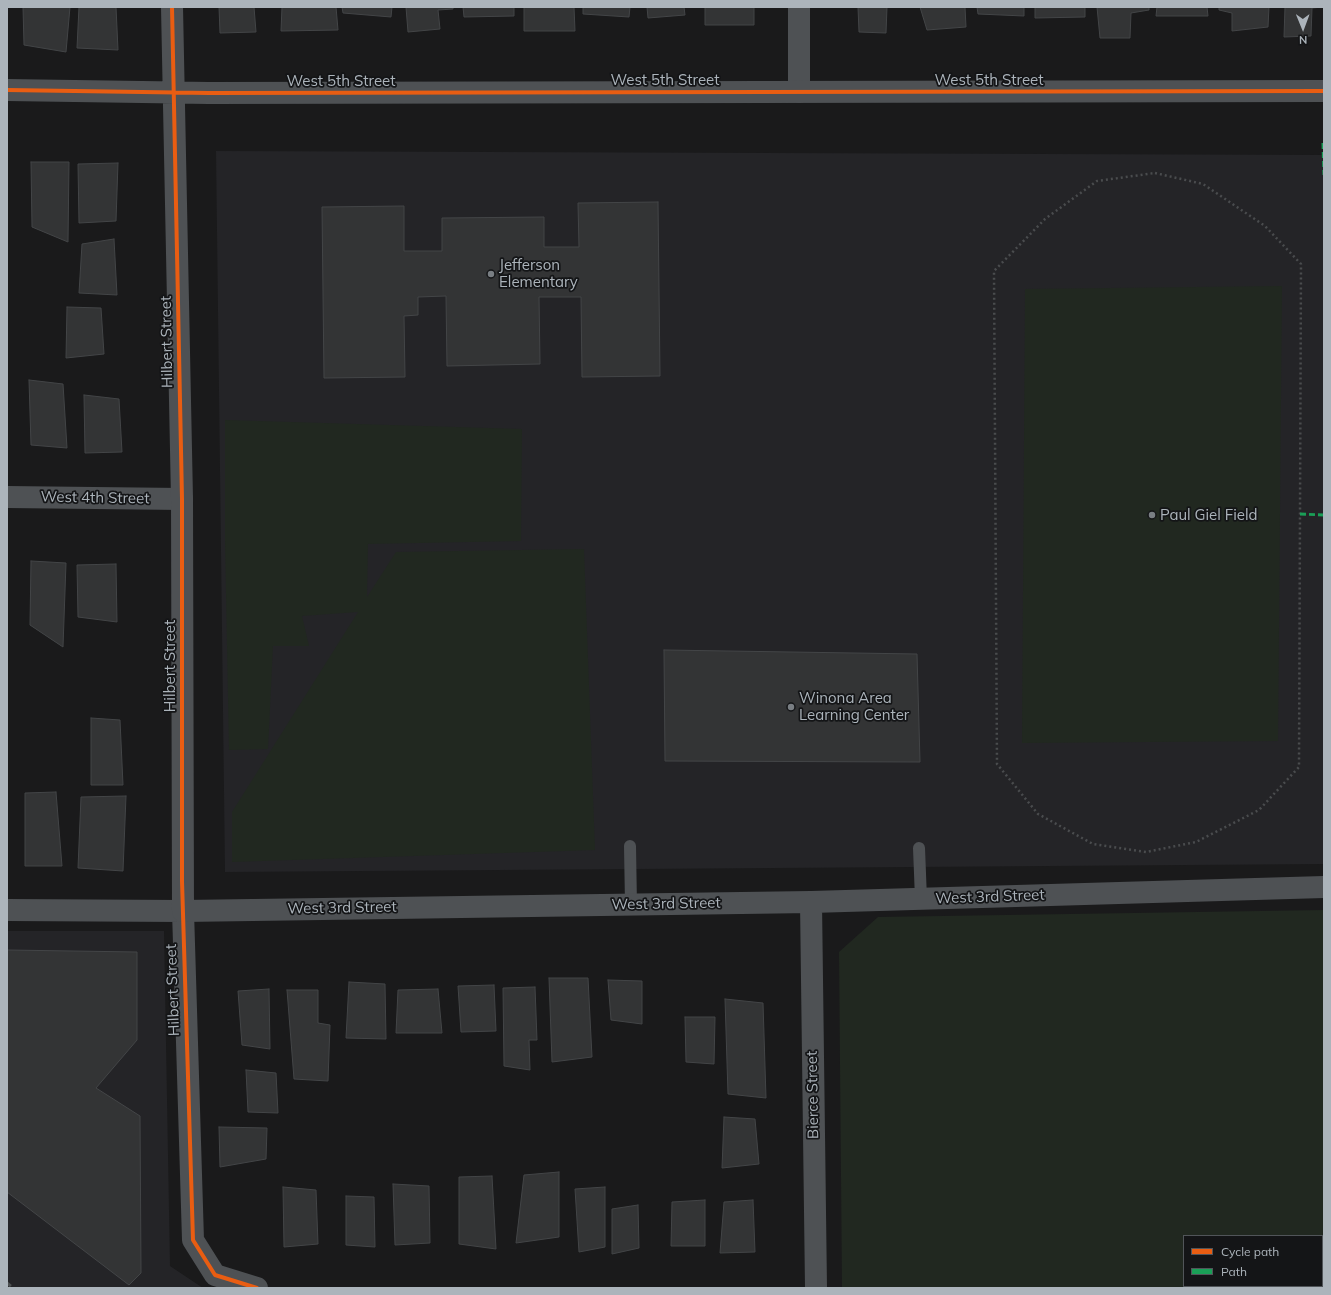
<!DOCTYPE html>
<html>
<head>
<meta charset="utf-8">
<style>
  body { margin:0 }
  #map { position:relative; width:1331px; height:1295px; overflow:hidden; background:#1a1a1b; font-family:Mulish,sans-serif }
  canvas { display:block }
  .frame { position:absolute; inset:0; border:8px solid #acb4bb; pointer-events:none }
  .legend { position:absolute; left:1183px; top:1235px; width:140px; height:52px; box-sizing:border-box; background:#141517; border:1px solid #515559; margin:0; padding:5px 7px; list-style:none; font-size:12px; color:#acb4bb }
  .legend li { display:flex; align-items:center; gap:8px; height:20px }
  .legend b { width:20px; border:1px solid #515559 }
  .north { position:absolute; left:1283px; top:8px; width:40px; height:40px; -webkit-text-stroke:3px #141517; paint-order:stroke; rotate:179deg; font-size:11px; font-weight:700; line-height:16px; text-align:center; color:#acb4bb }
  .north::after { content:''; display:block; margin:auto; width:14px; height:18px; background:#acb4bb; clip-path:polygon(50% 0,100% 100%,50% 72%,0 100%) }
</style>
</head>
<body>
<div id="map">
<canvas width="1331" height="1295"></canvas>
<div class="frame"></div>
<ul class="legend">
<li><b style="height:5px;background:#e95d12"></b>Cycle path</li>
<li><b style="height:5px;background:#1a9f57"></b>Path</li>
</ul>
<div class="north">N</div>
</div>
<script>
const context = document.querySelector('canvas').getContext('2d');
context.lineJoin = 'round';
function paint(path, color) {
  context.fillStyle = color;
  context.fill(path, 'evenodd');
}
function toPath(rows) {
  const path = new Path2D();
  for (const r of rows) {
    path.moveTo(r[0], r[1]);
    for (let i = 2; i < r.length; i += 2) path.lineTo(r[i], r[i + 1]);
  }
  return path;
}
function strokePath(path, color, width, dash) {
  context.strokeStyle = color;
  context.lineWidth = width;
  context.lineCap = dash ? 'butt' : 'round';
  context.setLineDash(dash || []);
  context.stroke(path);
}
function drawText(font, color, halo, rows, align = 'center') {
  context.font = font + ' Mulish,sans-serif';
  context.lineWidth = 3.5;
  context.setLineDash([]);
  context.textBaseline = 'middle';
  context.strokeStyle = halo;
  context.fillStyle = color;
  for (const [text, x, y, turn = 0] of rows) {
    context.save();
    context.translate(x, y);
    context.rotate((+turn || 0) * Math.PI / 180);
    context.textAlign = isNaN(turn) ? turn : align;
    if (halo) context.strokeText(text, 0, 0);
    context.fillText(text, 0, 0);
    context.restore();
  }
}
const built = toPath([
  [216,151,1324,155,1324,864,225,872],
  [7,931,164,931,170,1266,203,1288,7,1288]
]);
const green = toPath([
  [1282,286,1278,741,1022,743,1025,289],
  [225,420,522,429,521,541,368,544,367,597,396,552,584,549,595,850,232,862,232,812,358,612,302,616,309,646,273,646,268,749,229,750,225,541],
  [1324,910,1324,1288,842,1288,839,952,878,917],
  [1184,1236,1322,1236,1322,1286,1184,1286]
]);
const building = toPath([
  [23,7,70,7,66,52,24,45,23,7],
  [79,7,116,7,118,50,77,48,79,7],
  [219,7,254,7,256,32,220,33,219,7],
  [282,7,336,7,338,30,281,31,282,7],
  [342,7,392,7,391,17,343,13,342,7],
  [406,7,453,7,453,9,438,10,440,29,408,32,406,7],
  [463,7,514,7,514,16,464,17,463,7],
  [524,7,574,7,575,31,524,31,524,7],
  [583,7,630,7,629,17,583,14,583,7],
  [647,7,684,7,685,15,648,18,647,7],
  [705,7,754,7,754,25,705,25,705,7],
  [858,7,887,7,886,33,859,32,858,7],
  [920,7,965,7,966,27,927,30,920,7],
  [977,7,1024,7,1024,16,978,14,977,7],
  [1035,7,1085,7,1085,17,1035,18,1035,7],
  [1097,7,1149,7,1149,10,1131,13,1130,38,1100,38,1097,7],
  [1157,7,1207,7,1208,16,1156,16,1157,7],
  [1219,7,1269,7,1268,27,1232,31,1232,13,1219,10,1219,7],
  [1285,7,1323,7,1312,8,1311,36,1284,37,1285,7],
  [31,162,69,162,68,242,32,227,31,162],
  [118,163,116,221,79,223,78,164,118,163],
  [658,202,660,376,582,377,581,297,539,297,540,364,447,366,446,296,418,297,418,315,404,316,405,377,324,378,322,207,404,206,404,251,442,251,442,218,544,217,544,247,579,247,578,203,658,202],
  [114,239,117,295,79,293,82,244,114,239],
  [67,307,101,308,104,354,66,358,67,307],
  [29,380,63,384,67,448,31,445,29,380],
  [84,395,119,399,122,452,85,453,84,395],
  [31,561,66,563,63,647,30,625,31,561],
  [116,564,117,622,78,617,77,565,116,564],
  [664,650,917,654,920,762,665,761,664,650],
  [91,718,120,720,123,785,91,785,91,718],
  [56,792,62,866,25,866,25,793,56,792],
  [126,796,123,871,78,868,81,797,126,796],
  [7,950,137,952,137,1040,96,1088,140,1116,141,1273,129,1285,7,1192,7,950],
  [549,978,588,978,592,1057,552,1062,549,978],
  [608,980,642,981,642,1024,611,1020,608,980],
  [349,982,385,984,386,1039,346,1038,349,982],
  [494,985,496,1031,461,1032,458,986,494,985],
  [535,987,537,1040,529,1040,530,1070,504,1066,503,988,535,987],
  [269,989,270,1049,242,1045,238,991,269,989],
  [438,989,442,1033,396,1033,398,990,438,989],
  [287,990,318,990,318,1023,330,1025,328,1081,294,1079,287,990],
  [725,999,763,1003,766,1098,728,1094,725,999],
  [685,1017,715,1017,714,1064,686,1062,685,1017],
  [246,1070,276,1073,278,1113,248,1112,246,1070],
  [724,1117,755,1119,759,1164,722,1168,724,1117],
  [219,1127,267,1128,266,1159,220,1167,219,1127],
  [559,1172,559,1237,516,1243,524,1175,559,1172],
  [492,1176,496,1249,459,1244,459,1177,492,1176],
  [393,1184,429,1186,430,1243,395,1245,393,1184],
  [283,1187,316,1190,318,1244,284,1247,283,1187],
  [605,1187,605,1247,579,1252,575,1189,605,1187],
  [346,1196,374,1197,375,1247,346,1245,346,1196],
  [705,1200,705,1246,671,1246,672,1202,705,1200],
  [753,1200,755,1252,720,1253,724,1202,753,1200],
  [638,1205,639,1248,612,1254,612,1209,638,1205]
]);
const path = toPath([
  [1155,173,1203,184,1265,226,1301,264,1299,767,1259,810,1196,842,1146,852,1093,844,1038,814,997,764,994,271,1045,219,1097,181,1155,173]
]);
const service = toPath([
  [630,846,631,905],
  [919,848,921,899]
]);
const minor = toPath([
  [799,7,799,92],
  [7,497,182,499],
  [7,910,183,911,193,1240,215,1275,257,1288]
]);
const tertiary = toPath([
  [172,7,182,499,183,911,811,902,1324,887],
  [7,90,209,93,1324,91],
  [811,902,816,1288]
]);
const rail = toPath([
  [7,1283,13,1288]
]);
const quiet = toPath([
  [1323,143,1324,175],
  [1300,514,1324,515]
]);
const cycleway = toPath([
  [172,7,182,499,182,881,193,1240,215,1275,257,1288],
  [7,90,209,93,1324,91]
]);
const markers = [
  [491,274,4,"#797e83"],
  [1152,515,4,"#797e83"],
  [791,707,4,"#797e83"]
];
const streetNames = [
  ["West 5th Street",665,80],
  ["West 5th Street",989,80],
  ["West 5th Street",341,81],
  ["Hilbert Street",167,342,-91],
  ["West 4th Street",95,498,1],
  ["Hilbert Street",170,666,-90],
  ["West 3rd Street",990,897,-2],
  ["West 3rd Street",666,904,-1],
  ["West 3rd Street",342,908,-1],
  ["Hilbert Street",173,990,-92],
  ["Bierce Street",813,1095,-91]
];
const poiNames = [
  ["Jefferson",499,265],
  ["Elementary",499,282],
  ["Paul Giel Field",1160,515],
  ["Winona Area",799,698],
  ["Learning Center",799,715]
];
paint(built, '#242427');
paint(green, '#212820');
paint(building, '#333435');
strokePath(building, '#434547', 1);
strokePath(path, '#4a4c4e', 2.5, [2, 3]);
strokePath(service, '#4e5154', 12);
strokePath(minor, '#4e5154', 22);
strokePath(tertiary, '#4e5154', 22);
strokePath(rail, '#4e5152', 3, [5, 4]);
strokePath(quiet, '#1a9f57', 3, [6, 3]);
strokePath(cycleway, '#e95d12', 4);
for (const [x, y, r, color] of markers) {
  const dot = new Path2D();
  dot.arc(x, y, r, 0, 2 * Math.PI);
  context.fillStyle = color;
  context.fill(dot);
  strokePath(dot, '#141517', 1.5);
}
drawText('15px', '#acb4bb', '#141517', streetNames);
drawText('15px', '#acb4bb', '#141517', poiNames, 'left');
</script>
</body>
</html>
